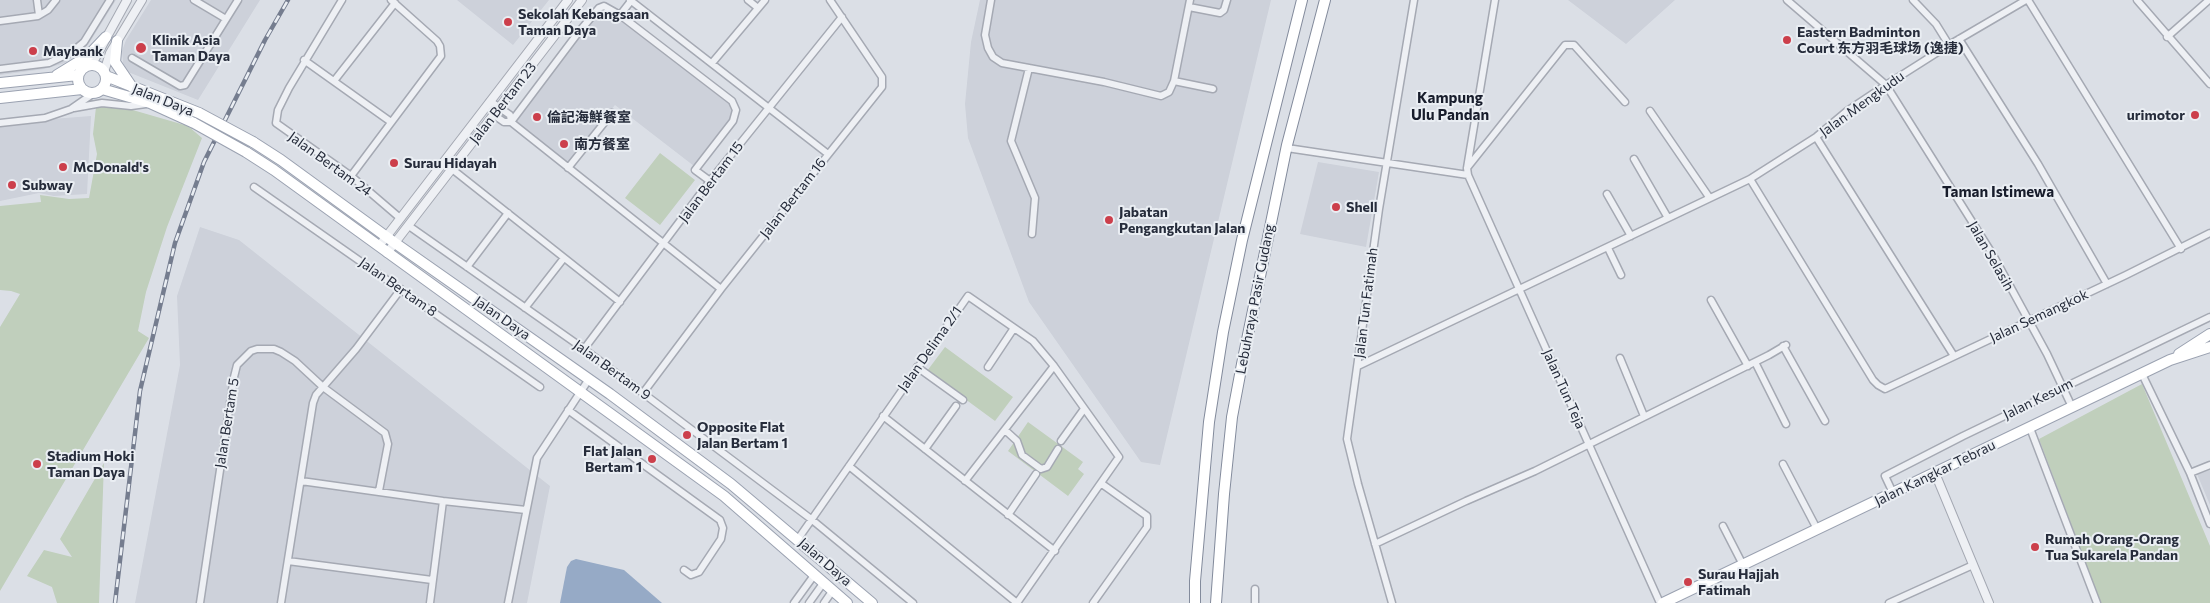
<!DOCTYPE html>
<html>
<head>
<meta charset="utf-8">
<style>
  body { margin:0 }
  canvas { display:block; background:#dbdfe6 }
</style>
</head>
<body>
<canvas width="2210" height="603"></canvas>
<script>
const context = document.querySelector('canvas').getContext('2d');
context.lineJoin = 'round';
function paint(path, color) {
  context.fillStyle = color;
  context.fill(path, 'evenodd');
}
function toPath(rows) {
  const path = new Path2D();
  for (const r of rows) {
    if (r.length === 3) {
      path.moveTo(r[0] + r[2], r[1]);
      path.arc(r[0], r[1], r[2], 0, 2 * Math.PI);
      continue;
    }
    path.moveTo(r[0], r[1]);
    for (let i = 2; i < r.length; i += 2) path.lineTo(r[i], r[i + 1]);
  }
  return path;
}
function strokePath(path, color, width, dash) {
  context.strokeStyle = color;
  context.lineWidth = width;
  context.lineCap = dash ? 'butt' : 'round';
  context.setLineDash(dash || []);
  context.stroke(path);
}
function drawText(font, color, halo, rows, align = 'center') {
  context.font = font + ' Commissioner,"Noto Sans SC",sans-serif';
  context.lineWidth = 4;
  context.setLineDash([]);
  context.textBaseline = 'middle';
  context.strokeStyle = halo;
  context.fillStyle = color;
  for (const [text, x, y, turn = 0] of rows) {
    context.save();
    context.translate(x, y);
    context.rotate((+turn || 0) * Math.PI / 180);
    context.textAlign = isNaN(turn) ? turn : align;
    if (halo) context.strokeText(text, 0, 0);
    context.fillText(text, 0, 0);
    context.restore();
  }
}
const built = toPath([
  [0,0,116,0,88,45,65,63,44,69,0,75],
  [151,0,260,0,198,100,128,72,123,63,122,51,126,40],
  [457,0,549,0,513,45],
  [980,0,1271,0,1160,465,1141,462,1029,302,968,138,965,104,971,42],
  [1568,0,1675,0,1626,44],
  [601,10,605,10,621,20,729,103,733,110,731,120,694,166,615,105,567,163,515,122],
  [91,116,87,194,54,196,39,193,0,201,0,123],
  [1318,162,1379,172,1366,247,1300,234],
  [200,227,239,240,550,486,527,603,135,603,180,365,177,296],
  [2210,469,2210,505,2197,474]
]);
const green = toPath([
  [112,104,188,126,202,138,167,227,146,292,138,331,149,338,0,591,0,327,20,294,11,291,0,290,0,206,41,202,40,195,69,199,89,198,97,154,93,134,96,107],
  [660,153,695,180,660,225,625,198],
  [945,347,1013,397,995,421,927,371],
  [2142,384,2210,546,2210,603,2101,603,2039,439],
  [1028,422,1083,462,1078,469,1084,474,1068,496,1008,451],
  [104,463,99,603,57,603,52,587,27,576,44,550,72,557,60,539]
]);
const water = toPath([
  [576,559,624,570,662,603,560,603,567,567,571,561]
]);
const minor = toPath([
  [37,0,39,15],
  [194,0,226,19],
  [342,0,289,88,278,110,276,123,351,176,400,218],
  [630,0,828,154],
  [748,0,758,8],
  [991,0,985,35,988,48,993,57,1002,63,1104,82,1161,96,1169,92,1174,81,1190,0],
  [1495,0,1467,168,1468,175,1660,603],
  [1787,0,1886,85,1993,255,2047,354,2072,407],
  [1913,0,1936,24,1949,45],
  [2028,0,2181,249],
  [2137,0,2210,84],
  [1189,7,1220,13,1224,10,1227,0],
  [620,15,631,1],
  [0,21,38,16,48,10,56,0],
  [2167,37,2209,0],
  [1959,39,2038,164,2107,284],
  [132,58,180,86,185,85,238,0],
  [304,60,391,122],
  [712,63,765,0],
  [1029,68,1011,141,1035,198,1032,234],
  [0,69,49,63,72,52,84,42,110,0],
  [334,81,395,3],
  [1174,81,1213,89],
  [490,101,510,115,511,122,721,289],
  [74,108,102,103,131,106,146,104],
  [1650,111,1709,197],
  [494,115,504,122,511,122],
  [511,122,578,33,599,8,604,6,620,15,732,101,736,110,733,121,695,170,710,181],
  [0,123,45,118,71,109,94,93],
  [1816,137,1954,356],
  [1287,148,1468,175],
  [1634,159,1668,218],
  [568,168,612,113],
  [1467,168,1565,45,1574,45,1625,102],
  [452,169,620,302],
  [351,176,441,56,440,46,437,41,391,0],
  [1750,179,1873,380,1878,385,1885,389,2126,275,2210,233],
  [254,187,540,387],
  [1607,194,1631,236],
  [409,226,584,349,811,519,913,603],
  [1608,248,1621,275],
  [467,267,508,213],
  [1711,300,1748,366],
  [525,308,564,258],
  [1783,346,1825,421],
  [584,349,710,181,842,17],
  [1620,358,1644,416],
  [1755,362,1786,424],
  [1358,366,1750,179,1816,137,1847,111,1886,85,1949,45,2026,0],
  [917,367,963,400],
  [988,367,1014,328],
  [2142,374,2190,473,2210,524],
  [643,393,721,289,882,87,882,77,830,0],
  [568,410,720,520,723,528,721,539,699,572,691,575,684,570],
  [883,416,1055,551],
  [2030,428,2097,603],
  [1005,430,1017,441,1022,455,1041,469,1047,467,1058,449],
  [1061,441,1084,409],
  [925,449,956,406],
  [1783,464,1817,529],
  [849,466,1017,603],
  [2190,473,2210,465],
  [301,481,443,501,526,510],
  [965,481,1054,366],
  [1893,493,1885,476,1963,436,2210,317],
  [1008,515,1036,474],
  [1723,526,1743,565],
  [798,539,968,296,1033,341,1054,366,1119,457,1017,603],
  [1375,544,1466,501,1535,471,1769,355,1786,345],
  [288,561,432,580],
  [1255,589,1255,603],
  [200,603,234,377,237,365,251,351,257,349,274,349,281,352,295,361,323,387,385,433,388,444,379,491],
  [281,603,313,403,316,395,356,349,401,289],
  [430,603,443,501],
  [508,603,537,458,589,379],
  [794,603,815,574],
  [809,603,824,582],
  [824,603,833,590],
  [1093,603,1147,527,1147,516,1102,484],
  [1392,603,1358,484,1347,439,1379,209,1414,0],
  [1889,603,1973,565]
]);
const tertiary = toPath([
  [92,64,127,0],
  [104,72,110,53,142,0],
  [383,241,568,0],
  [387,253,582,0],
  [1935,473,1989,603]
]);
const primary = toPath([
  [117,41,115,62,132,87],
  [92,79,14],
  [57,75,88,56,106,37],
  [106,76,199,113],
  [0,83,78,75],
  [102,89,150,103,194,123],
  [0,98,82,89],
  [253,142,281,160,395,243,610,394,731,484,872,603],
  [246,152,274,170,724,496,847,603],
  [2179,354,2210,334],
  [1663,603,2170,360,2210,347]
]);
const trunk = toPath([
  [1195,603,1195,581,1209,422,1223,332,1242,240,1302,0],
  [1216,603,1224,494,1232,417,1242,364,1287,145,1325,0]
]);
const rail = toPath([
  [115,603,140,391,175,243,204,162,265,40,288,0]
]);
const primaryBridge = toPath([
  [199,113,253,142],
  [194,123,246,152]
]);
const markers = [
  [508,22,5,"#cc3f4b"],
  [1787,40,5,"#cc3f4b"],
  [141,48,6,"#cc3f4b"],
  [33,51,5,"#cc3f4b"],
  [2195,115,5,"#cc3f4b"],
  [537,117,5,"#cc3f4b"],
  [564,144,5,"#cc3f4b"],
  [394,163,5,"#cc3f4b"],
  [63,167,5,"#cc3f4b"],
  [12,185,5,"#cc3f4b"],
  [1336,207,5,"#cc3f4b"],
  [1109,220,5,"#cc3f4b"],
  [687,435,5,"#cc3f4b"],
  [652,459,5,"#cc3f4b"],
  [37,464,5,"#cc3f4b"],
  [2035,547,5,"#cc3f4b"],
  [1688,582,5,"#cc3f4b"]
];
const poiNames = [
  ["Sekolah Kebangsaan",518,14],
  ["Taman Daya",518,30],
  ["Eastern Badminton",1797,32],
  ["Court 东方羽毛球场 (逸捷)",1797,48],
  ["Klinik Asia",152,40],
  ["Taman Daya",152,56],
  ["Maybank",43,51],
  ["urimotor",2185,115,"right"],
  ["倫記海鮮餐室",547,117],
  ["南方餐室",574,144],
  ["Surau Hidayah",404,163],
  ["McDonald's",73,167],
  ["Subway",22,185],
  ["Shell",1346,207],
  ["Jabatan",1119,212],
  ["Pengangkutan Jalan",1119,228],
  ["Opposite Flat",697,427],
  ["Jalan Bertam 1",697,443],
  ["Flat Jalan",642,451,"right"],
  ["Bertam 1",642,467,"right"],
  ["Stadium Hoki",47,456],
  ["Taman Daya",47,472],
  ["Rumah Orang-Orang",2045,539],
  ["Tua Sukarela Pandan",2045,555],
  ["Surau Hajjah",1698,574],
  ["Fatimah",1698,590]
];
const streetNames = [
  ["Jalan Daya",163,100,22],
  ["Jalan Bertam 23",503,103,-52],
  ["Jalan Mengkudu",1862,104,-36],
  ["Jalan Bertam 24",330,164,36],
  ["Jalan Bertam 15",711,182,-53],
  ["Jalan Bertam 16",793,198,-52],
  ["Jalan Selasih",1991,256,60],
  ["Jalan Bertam 8",398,287,35],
  ["Lebuhraya Pasir Gudang",1255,299,-79],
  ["Jalan Tun Fatimah",1366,303,-83],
  ["Jalan Semangkok",2039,316,-25],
  ["Jalan Daya",502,318,35],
  ["Jalan Delima 2/1",930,349,-55],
  ["Jalan Bertam 9",612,370,36],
  ["Jalan Tun Teja",1564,389,66],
  ["Jalan Kesum",2038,399,-26],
  ["Jalan Bertam 5",227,423,-81],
  ["Jalan Kangkar Tebrau",1935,473,-26],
  ["Jalan Daya",825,562,41]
];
const neighbourhoodNames = [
  ["Kampung",1450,98],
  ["Ulu Pandan",1450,115],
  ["Taman Istimewa",1998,192]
];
paint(built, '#cdd1da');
paint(green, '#c0cfbc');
paint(water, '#96aac6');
strokePath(minor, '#a5a9b3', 9);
strokePath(tertiary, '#a5a9b3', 10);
strokePath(primary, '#9ba2b1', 12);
strokePath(trunk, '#838b9c', 12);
strokePath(minor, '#eef0f4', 6);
strokePath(tertiary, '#eef0f4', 8);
strokePath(primary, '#fff', 10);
strokePath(trunk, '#fff', 10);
strokePath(rail, '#757d8f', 4.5);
strokePath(rail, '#eaeef3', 2.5, [8]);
strokePath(primaryBridge, '#9ba2b1', 12, []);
strokePath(primaryBridge, '#fff', 10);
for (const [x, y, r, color] of markers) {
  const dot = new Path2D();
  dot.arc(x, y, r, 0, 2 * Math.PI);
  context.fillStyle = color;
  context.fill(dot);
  strokePath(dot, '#eaeef3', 2);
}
drawText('bold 14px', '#262c3b', '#eaeef3', poiNames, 'left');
drawText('14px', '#262c3b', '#eaeef3', streetNames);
drawText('bold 15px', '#181d2c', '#eaeef3', neighbourhoodNames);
</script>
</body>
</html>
